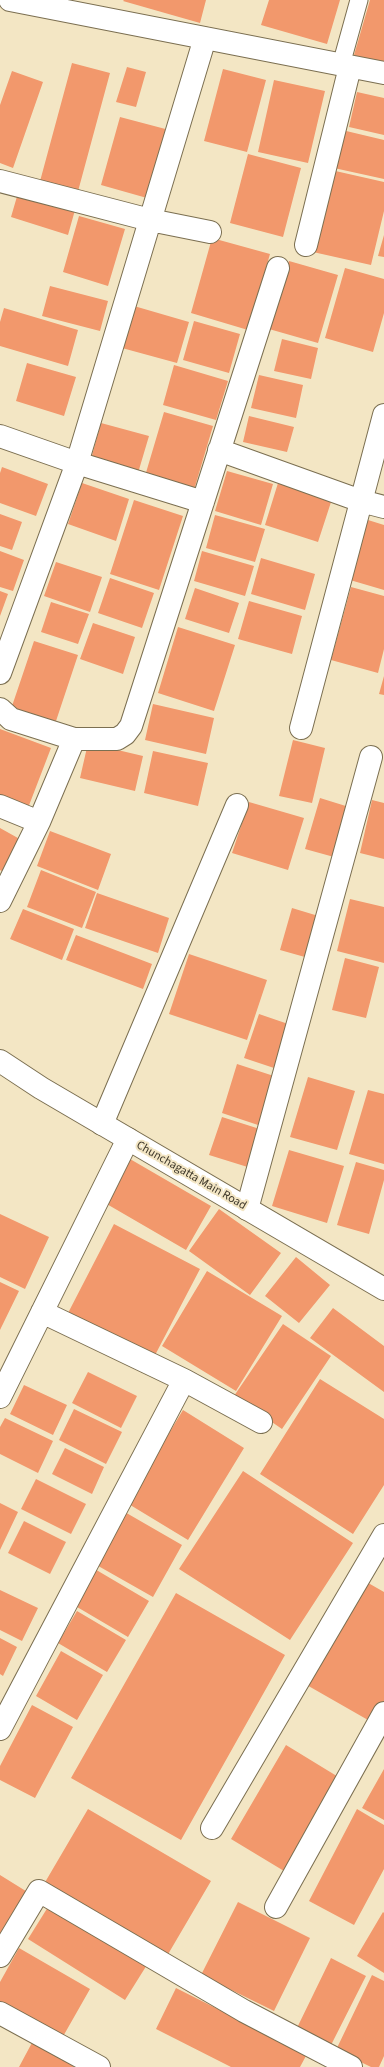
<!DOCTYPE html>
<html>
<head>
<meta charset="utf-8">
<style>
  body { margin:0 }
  canvas { display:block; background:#f3e6c4 }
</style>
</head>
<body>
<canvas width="384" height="2067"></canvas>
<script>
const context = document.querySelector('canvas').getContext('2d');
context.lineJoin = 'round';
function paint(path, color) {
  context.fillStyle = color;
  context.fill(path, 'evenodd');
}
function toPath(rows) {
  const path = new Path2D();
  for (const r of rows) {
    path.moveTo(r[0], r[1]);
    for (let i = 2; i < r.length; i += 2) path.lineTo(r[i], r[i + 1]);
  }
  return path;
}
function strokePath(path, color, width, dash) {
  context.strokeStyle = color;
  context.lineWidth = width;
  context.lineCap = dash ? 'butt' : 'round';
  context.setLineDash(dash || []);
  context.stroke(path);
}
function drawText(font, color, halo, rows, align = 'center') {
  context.font = font + ' "Source Sans 3",sans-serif';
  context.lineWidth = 4;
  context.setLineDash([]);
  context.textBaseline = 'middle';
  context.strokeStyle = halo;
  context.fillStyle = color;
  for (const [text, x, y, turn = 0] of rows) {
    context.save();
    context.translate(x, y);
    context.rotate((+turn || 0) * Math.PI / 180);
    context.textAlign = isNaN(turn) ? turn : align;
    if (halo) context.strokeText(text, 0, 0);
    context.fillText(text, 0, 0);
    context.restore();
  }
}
const building = toPath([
  [124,0,206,0,200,23,123,1],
  [269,0,340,0,327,44,261,25],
  [370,0,384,0,384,71,352,62],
  [72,63,110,73,77,195,39,185],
  [127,67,146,72,136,107,116,102],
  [223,69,266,80,247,152,204,141],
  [12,71,43,82,13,168,0,163,0,105],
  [274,80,325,91,308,163,258,152],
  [357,92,384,98,384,135,349,127],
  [120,117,173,131,154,200,101,185],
  [342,130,384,140,384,179,334,168],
  [248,154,301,168,283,237,230,223],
  [331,170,384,182,384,211,371,265,313,252],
  [18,193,75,210,68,235,11,217],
  [79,216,125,229,108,286,63,272],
  [384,235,384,257,378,256],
  [212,238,270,254,248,330,191,313],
  [289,261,338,275,318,343,269,329],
  [345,268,384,279,384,313,373,352,325,338],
  [50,286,108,301,100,331,42,316],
  [134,306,189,322,177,363,122,348],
  [4,308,78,330,68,366,0,346,0,322],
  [194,321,240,334,229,373,183,360],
  [282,339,318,348,311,379,274,371],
  [27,363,76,377,64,416,16,401],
  [174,365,228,381,216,420,163,405],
  [259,375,303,385,296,418,251,408],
  [164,412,213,426,194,490,145,476],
  [249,416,294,427,287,452,243,442],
  [101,423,149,436,138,473,91,459],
  [2,467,48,484,36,516,0,503,0,473],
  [227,471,273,484,261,525,215,511],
  [82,483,129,499,116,541,68,524],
  [278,483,332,499,318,542,265,525],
  [134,500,183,516,159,590,110,574],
  [0,514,22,522,12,550,0,546],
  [215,515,265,529,255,562,206,548],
  [368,520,384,525,384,590,350,580],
  [0,551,24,560,13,591,0,587],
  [202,551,254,566,245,596,194,581],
  [261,558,315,574,305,610,251,594],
  [56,562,102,577,90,612,44,596],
  [110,578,154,593,142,628,98,613],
  [351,587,384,596,384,649,378,673,331,660],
  [195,588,239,603,229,633,185,619],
  [0,591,8,594,0,616],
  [249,601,302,616,292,654,238,639],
  [51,602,89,614,78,644,41,632],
  [93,623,135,637,123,674,80,659],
  [178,627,235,645,214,711,158,693],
  [34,641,78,655,54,727,10,712],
  [384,676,384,695,379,694],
  [153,704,214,718,206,754,145,740],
  [0,729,51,748,28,808,0,797],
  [293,740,325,748,312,803,279,796],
  [88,743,143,756,135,791,80,778],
  [153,751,208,763,198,806,144,793],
  [320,798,349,807,334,857,305,849],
  [372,800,384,803,384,859,360,853],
  [249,802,304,818,288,870,232,853],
  [0,828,25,842,7,874,0,870],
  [50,831,111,854,98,890,37,866],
  [41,870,96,892,82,928,27,907],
  [97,893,169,918,158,953,85,928],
  [350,899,384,907,384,963,337,951],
  [292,908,325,918,312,959,280,950],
  [23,909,74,929,62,960,10,939],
  [76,935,152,964,143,989,66,960],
  [189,954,267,980,247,1040,169,1014],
  [345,958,379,967,366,1018,332,1010],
  [259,1014,294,1026,280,1070,244,1058],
  [237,1064,280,1078,264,1127,222,1113],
  [308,1077,355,1091,337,1150,290,1137],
  [368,1090,384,1094,384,1164,349,1154],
  [222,1117,266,1131,254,1169,209,1155],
  [289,1150,344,1166,327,1223,272,1206],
  [130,1159,211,1206,186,1250,105,1203],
  [356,1162,384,1170,384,1180,369,1234,337,1225],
  [219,1209,281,1253,250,1295,189,1251],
  [0,1214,49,1237,25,1289,0,1277],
  [114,1224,200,1269,153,1359,67,1315],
  [296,1257,330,1285,299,1323,265,1296],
  [207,1271,282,1316,236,1391,162,1346],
  [0,1282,19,1291,0,1330],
  [333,1308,384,1346,384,1392,310,1338],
  [283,1324,331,1356,282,1429,234,1396],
  [88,1372,137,1396,121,1428,72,1403],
  [320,1379,384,1419,384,1485,353,1534,260,1474],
  [24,1385,67,1405,53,1435,10,1414],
  [74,1409,122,1432,106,1464,59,1440],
  [183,1410,244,1448,188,1540,127,1503],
  [5,1418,53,1441,38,1473,0,1454,0,1427],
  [65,1448,104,1467,92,1494,52,1474],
  [243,1471,353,1543,290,1640,179,1569],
  [36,1479,86,1504,71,1534,21,1509],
  [0,1503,18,1512,0,1550],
  [123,1511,182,1545,153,1597,93,1563],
  [24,1521,66,1542,50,1574,8,1553],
  [93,1568,149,1601,128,1637,72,1604],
  [363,1580,384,1592,384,1707,375,1724,305,1684],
  [0,1590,38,1608,22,1641,0,1630],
  [176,1593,285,1655,181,1840,71,1778],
  [77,1611,126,1640,107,1672,58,1643],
  [0,1638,17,1647,3,1676,0,1674],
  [61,1651,103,1675,77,1720,36,1696],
  [32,1705,73,1727,35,1798,0,1780,0,1766],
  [286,1745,340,1778,284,1871,231,1839],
  [384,1769,384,1820,362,1808],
  [88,1809,211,1881,167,1956,44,1884],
  [357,1809,384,1825,384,1869,354,1925,309,1901],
  [0,1875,29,1893,0,1940],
  [53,1899,150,1960,125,2000,28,1939],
  [238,1902,310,1938,274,2011,201,1975],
  [383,1912,384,1913,384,1973,357,1956],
  [19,1948,90,1989,61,2040,0,2005,0,1982],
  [331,1958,366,1976,329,2049,295,2032],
  [372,1975,384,1981,384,2056,379,2067,371,2067,336,2050],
  [176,1988,307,2054,300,2067,231,2067,156,2029],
  [34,2039,76,2061,73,2067,19,2067]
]);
const lane = toPath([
  [341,65,359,0]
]);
const street = toPath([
  [10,0,384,73],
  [0,181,150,220,210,232],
  [306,245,350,67],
  [0,436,77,463,203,502],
  [219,450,361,501,384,507],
  [0,673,77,463,205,38],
  [0,709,11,719,74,739,117,739,125,734,131,726,278,268],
  [301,728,384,415],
  [0,806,39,822],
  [0,901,39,822,74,739],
  [102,1124,237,805],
  [247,1209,371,757],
  [42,1312,184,1380,261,1422],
  [0,1397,128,1139],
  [0,1729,184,1380],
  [212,1828,384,1535],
  [276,1907,384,1713],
  [0,1956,39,1891,244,2011,351,2067],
  [0,2013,99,2067]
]);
const secondary = toPath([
  [0,1061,41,1088,384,1289]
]);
const streetNames = [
  ["Chunchagatta Main Road",191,1176,30]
];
paint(building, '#f2986c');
strokePath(lane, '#7b6f51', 19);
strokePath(street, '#7b6f51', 24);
strokePath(secondary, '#7b6f51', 24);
strokePath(lane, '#fff', 17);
strokePath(street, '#fff', 22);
strokePath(secondary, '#fff', 22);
drawText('12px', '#3c3629', '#f3e6c4', streetNames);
</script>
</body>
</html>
